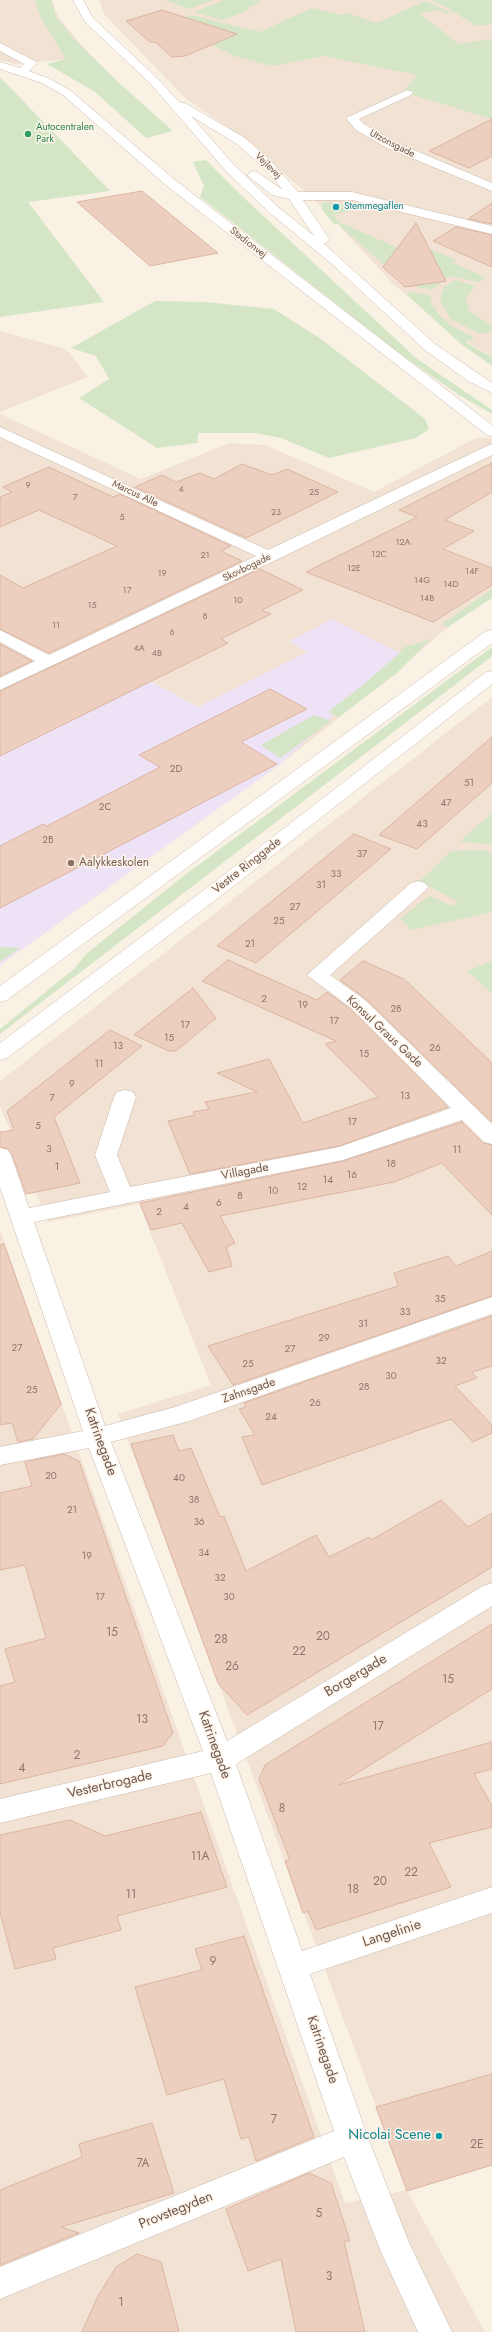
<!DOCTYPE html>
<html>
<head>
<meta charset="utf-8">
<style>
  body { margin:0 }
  canvas { display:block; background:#faf1e5 }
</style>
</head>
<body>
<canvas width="492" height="2332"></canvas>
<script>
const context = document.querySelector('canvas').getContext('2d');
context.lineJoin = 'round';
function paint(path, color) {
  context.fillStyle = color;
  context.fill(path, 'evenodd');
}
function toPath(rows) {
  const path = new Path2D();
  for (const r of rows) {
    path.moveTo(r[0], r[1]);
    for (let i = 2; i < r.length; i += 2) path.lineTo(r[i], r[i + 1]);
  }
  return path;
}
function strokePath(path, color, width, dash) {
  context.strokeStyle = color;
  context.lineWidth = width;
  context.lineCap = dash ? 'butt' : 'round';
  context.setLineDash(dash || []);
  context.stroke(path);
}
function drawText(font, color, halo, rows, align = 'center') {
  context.font = font + ' Jost,sans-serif';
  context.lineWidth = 3;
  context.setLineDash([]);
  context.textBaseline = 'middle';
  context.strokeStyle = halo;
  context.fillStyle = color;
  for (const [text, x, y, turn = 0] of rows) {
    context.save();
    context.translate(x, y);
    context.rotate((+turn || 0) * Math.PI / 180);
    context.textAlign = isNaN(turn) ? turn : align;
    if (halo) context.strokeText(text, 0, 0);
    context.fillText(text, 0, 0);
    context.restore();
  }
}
const residential = toPath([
  [0,0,52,0,58,17,92,57,15,64,0,60],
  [99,0,492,0,492,356,468,343,394,285,322,207,246,140,185,98,104,14],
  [0,331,66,349,88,377,0,412],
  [0,414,141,479,229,443,265,445,374,492,476,438,492,438,492,595,469,609,391,676,283,762,0,965],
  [492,697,492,2165,407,2191,485,2332,0,2332,0,1230,345,2203,407,2190,118,1414,211,1385,139,1204,48,1222,0,1106,0,1081]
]);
const education = toPath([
  [332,619,400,653,283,762,0,965,0,698,97,652,198,707,307,652,289,641]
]);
const green = toPath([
  [35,0,51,0,56,17,71,36,118,82,173,131,146,138,95,92,47,64,66,59,40,16],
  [164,0,214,0,189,9],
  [224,0,253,0,261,2,247,8,250,9,223,20,194,12],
  [430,0,492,0,492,24,476,26,443,5],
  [425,1,451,13,445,13,441,10,419,13,459,44,492,39,492,119,403,92,417,75,324,56,273,66,234,56,170,23,191,15,260,32,312,8,341,15,347,13,377,23],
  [0,77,110,191,28,202,104,302,0,317],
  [206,160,243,197,416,358,492,410,492,414,459,395,404,357,200,197,204,186,193,162],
  [327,202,371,209,355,209,333,215,341,223,403,250,418,244,456,260,452,262,486,278,478,282,450,276,433,289,419,288,392,272,339,225,340,223,335,225,322,210,322,203],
  [455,280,475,286,466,298,469,311,492,326,492,331,480,334,451,319,443,307,440,298,444,287],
  [413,292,430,295,431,303,440,316,453,327,475,338,465,342,492,357,492,366,461,344,406,294],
  [155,301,205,302,274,309,321,339,425,419,429,429,416,438,329,458,281,438,256,433,198,433,198,443,157,448,79,398,109,379,96,356,71,348],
  [492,589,492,598,448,627,442,624],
  [431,639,397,673,339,717,328,712,363,685,400,653,402,648],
  [492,647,492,656,478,667,0,1034,0,1029,74,969,86,954,181,878],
  [314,715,331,721,280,758,261,745],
  [492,813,492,845,460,841],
  [484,850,492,854,492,912,412,930,400,919,429,896,453,906,458,902,420,881,451,851],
  [0,947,20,948,0,962],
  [492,961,492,993,467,971]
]);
const building = toPath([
  [162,10,237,34,185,56,172,57,155,42,150,42,126,21,162,10],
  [492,119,492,156,469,168,429,151,492,119],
  [142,191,218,253,150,266,77,202,142,191],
  [492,203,492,224,468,219,492,203],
  [416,223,446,281,405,287,383,267,416,223],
  [456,227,492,235,492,267,433,241,456,227],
  [492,463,492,492,445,520,474,531,443,549,492,568,492,585,433,622,306,572,417,517,399,510,492,463],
  [242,464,272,475,287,469,338,492,246,538,135,487,162,475,176,482,200,473,214,479,242,464],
  [49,467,113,497,120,494,231,546,221,551,242,561,49,653,0,629,0,575,23,588,117,546,39,510,0,527,0,497,12,492,3,487,49,467],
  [260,569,303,590,262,610,271,614,221,639,228,643,0,756,0,691,260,569],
  [0,644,32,661,0,676,0,644],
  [270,689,307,709,241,742,277,764,0,908,0,846,43,824,47,826,160,767,139,755,270,689],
  [492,737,492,783,417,849,379,835,492,737],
  [354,834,391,849,256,963,217,946,354,834],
  [228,960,317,1000,327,992,350,1009,448,1107,339,1146,190,1174,168,1121,195,1115,193,1112,209,1109,205,1102,257,1092,217,1073,269,1059,303,1123,378,1097,325,1044,336,1041,202,981,228,960],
  [363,961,404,979,492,1063,492,1122,366,999,340,980,363,961],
  [193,988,216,1018,176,1051,169,1051,134,1035,193,988],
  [110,1030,142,1046,54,1117,80,1183,26,1194,12,1154,8,1149,0,1147,0,1132,14,1130,7,1111,110,1030],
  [462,1122,483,1143,492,1145,492,1215,442,1163,394,1182,220,1216,235,1243,226,1247,232,1266,209,1272,182,1223,151,1230,140,1203,343,1161,462,1122],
  [4,1244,61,1404,33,1439,18,1442,12,1423,0,1425,0,1245,4,1244],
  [492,1251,492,1296,233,1385,208,1346,398,1286,394,1273,448,1256,456,1266,492,1251],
  [492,1316,492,1366,472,1372,477,1378,455,1386,492,1425,492,1433,473,1442,451,1419,262,1485,242,1437,255,1435,239,1409,246,1407,244,1403,492,1316],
  [173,1435,179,1451,191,1448,220,1517,224,1516,246,1571,316,1535,329,1557,369,1537,371,1540,441,1500,468,1527,492,1513,492,1567,247,1715,218,1683,131,1444,173,1435],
  [64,1454,79,1461,173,1733,163,1746,0,1784,0,1686,15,1682,5,1649,46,1638,25,1565,0,1570,0,1493,32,1486,25,1462,64,1454],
  [492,1624,492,1689,338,1785,492,1742,492,1769,474,1774,492,1806,492,1827,429,1843,451,1887,316,1930,308,1911,303,1913,285,1861,290,1860,259,1779,265,1765,492,1624],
  [201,1812,227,1887,117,1916,121,1930,53,1948,56,1959,15,1969,0,1912,0,1835,70,1820,105,1836,201,1812],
  [244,1936,314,2137,256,2161,249,2137,241,2139,224,2079,167,2095,135,1987,202,1970,195,1949,244,1936],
  [492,2074,492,2165,407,2191,376,2107,492,2074],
  [152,2123,174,2193,61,2227,79,2233,0,2265,0,2190,82,2157,79,2144,152,2123],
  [309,2173,331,2183,350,2241,344,2241,365,2332,296,2332,281,2259,248,2271,226,2209,309,2173],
  [137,2254,161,2262,179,2332,82,2332,97,2298,116,2267,137,2254]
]);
const minor = toPath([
  [0,43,35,61,37,63,29,71,50,79,71,91,175,180,492,425,492,436,487,435,167,186,63,95,42,83,0,69,0,62,20,68,24,64,0,51,0,43],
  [407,90,411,91,413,93,411,95,359,119,364,124,395,142,492,183,492,191,387,148,356,130,346,118,407,90],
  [0,427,268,550,487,446,492,444,492,455,276,560,0,690,0,678,35,661,0,642,0,630,49,655,256,556,0,437,0,427],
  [418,881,425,883,428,887,425,891,330,975,365,1000,492,1124,492,1144,484,1142,462,1120,343,1160,34,1222,105,1426,175,1407,492,1297,492,1314,189,1421,111,1442,227,1741,483,1586,492,1583,492,1606,236,1764,302,1951,492,1887,492,1913,310,1974,368,2138,410,2245,452,2332,418,2332,381,2252,344,2157,0,2299,0,2267,334,2131,211,1773,0,1823,0,1799,203,1751,89,1448,0,1465,0,1447,83,1431,0,1187,0,1148,8,1150,11,1155,29,1208,110,1192,95,1155,114,1097,117,1092,125,1090,133,1092,136,1097,117,1155,130,1187,339,1147,451,1108,351,1008,307,975,411,883,418,881]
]);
const secondary = toPath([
  [73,0,83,0,93,18,158,79,179,102,185,103,245,138,271,161,298,192,352,192,492,226,492,234,352,200,303,200,330,240,324,244,435,344,492,383,492,393,468,381,425,350,332,264,270,213,226,171,150,83,85,22,73,0],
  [191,116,237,144,263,167,283,190,257,172,253,171,247,175,272,195,289,199,314,236,278,207,234,165,191,116],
  [492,630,492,643,7,1000,0,1002,0,986,486,631,492,630],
  [492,671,492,684,222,895,7,1058,0,1060,0,1043,208,887,486,672,492,671]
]);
const markers = [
  [28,134,4,"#2e9e5b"],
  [336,207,4,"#0f9aa8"],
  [71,863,4,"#8d6e63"],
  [439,2136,4,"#0f9aa8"]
];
const farNumbernames = [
  ["9",28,486],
  ["4",181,490],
  ["25",314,493],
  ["7",75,498],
  ["23",276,513],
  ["5",122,518],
  ["12A",403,543],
  ["12C",379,555],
  ["21",205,556],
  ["12E",354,569],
  ["14F",472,572],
  ["19",162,574],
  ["14G",422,581],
  ["14D",451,585],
  ["17",127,591],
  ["14B",427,599],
  ["10",238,601],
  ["15",92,606],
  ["8",205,617],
  ["11",56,626],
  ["6",172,633],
  ["4A",139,649],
  ["4B",157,654]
];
const farLeisurenames = [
  ["Autocentralen",36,128],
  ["Park",36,140]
];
const farStreetnames = [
  ["Utzonsgade",392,144,27],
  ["Vejlevej",268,166,44],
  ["Stadionvej",248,243,38],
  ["Marcus Alle",135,494,25],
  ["Skovbogade",247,568,-26]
];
const farCulturenames = [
  ["Stemmegaflen",344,207]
];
const numberNames = [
  ["2D",176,770],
  ["51",469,784],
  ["47",446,804],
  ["2C",105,808],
  ["43",422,825],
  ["2B",48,841],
  ["37",362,855],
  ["33",336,875],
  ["31",321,886],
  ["27",295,908],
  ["25",279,922],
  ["21",250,945],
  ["2",264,1000],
  ["19",303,1006],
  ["28",396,1010],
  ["17",334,1022],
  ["17",185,1026],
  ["15",169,1039],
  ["13",118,1047],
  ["26",435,1049],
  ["15",364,1055],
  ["11",99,1065],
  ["9",72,1085],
  ["13",405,1097],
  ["7",52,1099],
  ["17",352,1123],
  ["5",38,1127],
  ["3",49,1150],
  ["11",457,1151],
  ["18",391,1165],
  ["1",57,1168],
  ["16",352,1176],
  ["14",328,1181],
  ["12",302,1188],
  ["10",273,1192],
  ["8",240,1197],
  ["6",219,1204],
  ["4",186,1208],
  ["2",159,1213],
  ["35",440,1300],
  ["33",405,1313],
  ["31",363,1325],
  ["29",324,1339],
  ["27",17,1349],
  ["27",290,1350],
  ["32",441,1362],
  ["25",248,1365],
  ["30",391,1377],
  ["28",364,1388],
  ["25",32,1391],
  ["26",315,1404],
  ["24",271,1418],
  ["20",51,1477],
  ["40",179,1479],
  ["38",194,1501],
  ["21",72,1511],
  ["36",199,1523],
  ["34",204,1554],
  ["19",87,1557],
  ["32",220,1579],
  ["17",100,1598],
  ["30",229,1598]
];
const educationNames = [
  ["Aalykkeskolen",79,863]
];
const streetNames = [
  ["Vestre Ringgade",247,866,-38],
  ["Konsul Graus Gade",384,1032,43],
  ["Villagade",245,1172,-11],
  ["Zahnsgade",249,1391,-19]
];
const nearNumbernames = [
  ["15",112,1633],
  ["20",323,1637],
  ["28",221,1640],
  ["22",299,1652],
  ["26",232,1667],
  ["15",448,1680],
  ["13",142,1720],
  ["17",378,1727],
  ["2",77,1756],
  ["4",22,1769],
  ["8",282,1809],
  ["11A",200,1857],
  ["22",411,1873],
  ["20",380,1882],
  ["18",353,1890],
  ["11",131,1895],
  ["9",213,1962],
  ["7",274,2120],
  ["2E",477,2145],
  ["7A",143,2164],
  ["5",319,2214],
  ["3",329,2277],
  ["1",121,2303]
];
const nearStreetnames = [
  ["Katrinegade",100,1442,70],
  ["Borgergade",356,1676,-31],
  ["Katrinegade",214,1745,70],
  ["Vesterbrogade",110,1785,-13],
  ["Langelinie",392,1934,-18],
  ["Katrinegade",322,2050,71],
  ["Provstegyden",176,2211,-22]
];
const nearCulturenames = [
  ["Nicolai Scene",431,2136]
];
paint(residential, '#f1e2d4');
paint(education, '#eee2f6');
paint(green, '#d4e6c5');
paint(building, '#eccfbf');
strokePath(building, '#ddb5a1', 1);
strokePath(minor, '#cab8ac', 1);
strokePath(secondary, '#cfbaad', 1);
paint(minor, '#fff');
paint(secondary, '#fff');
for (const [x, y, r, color] of markers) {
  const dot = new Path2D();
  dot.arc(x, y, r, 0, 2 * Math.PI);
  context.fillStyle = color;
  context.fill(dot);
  strokePath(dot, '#fdf5eb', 1.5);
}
drawText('9px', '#8f766a', null, farNumbernames);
drawText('10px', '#27864d', '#fdf5eb', farLeisurenames, 'left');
drawText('10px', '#70584d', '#fdf5eb', farStreetnames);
drawText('10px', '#0d838f', '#fdf5eb', farCulturenames, 'left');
drawText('10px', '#8f766a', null, numberNames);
drawText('12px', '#785e54', '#fdf5eb', educationNames, 'left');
drawText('12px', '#70584d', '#fdf5eb', streetNames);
drawText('12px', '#8f766a', null, nearNumbernames);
drawText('14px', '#70584d', '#fdf5eb', nearStreetnames);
drawText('14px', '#0d838f', '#fdf5eb', nearCulturenames, 'right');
</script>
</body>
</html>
